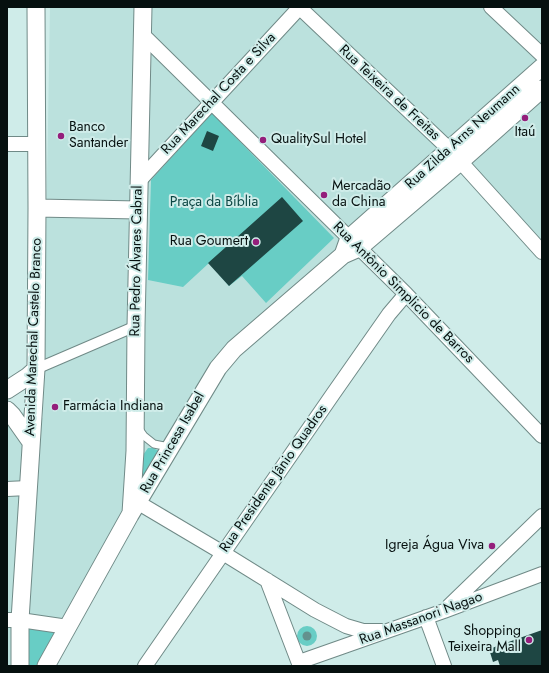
<!DOCTYPE html>
<html>
<head>
<meta charset="utf-8">
<style>
  body { margin:0 }
  #map { position:relative; width:549px; height:673px; overflow:hidden; background:#cfece9; font-family:Jost,sans-serif }
  canvas { display:block }
  .frame { position:absolute; inset:0; border:8px solid #06100f; pointer-events:none }
</style>
</head>
<body>
<div id="map">
<canvas width="549" height="673"></canvas>
<div class="frame"></div>
</div>
<script>
const context = document.querySelector('canvas').getContext('2d');
context.lineJoin = 'round';
function paint(path, color) {
  context.fillStyle = color;
  context.fill(path, 'evenodd');
}
function toPath(rows) {
  const path = new Path2D();
  for (const r of rows) {
    if (r.length === 3) {
      path.moveTo(r[0] + r[2], r[1]);
      path.arc(r[0], r[1], r[2], 0, 2 * Math.PI);
      continue;
    }
    path.moveTo(r[0], r[1]);
    for (let i = 2; i < r.length; i += 2) path.lineTo(r[i], r[i + 1]);
  }
  return path;
}
function strokePath(path, color, width, dash) {
  context.strokeStyle = color;
  context.lineWidth = width;
  context.lineCap = dash ? 'butt' : 'round';
  context.setLineDash(dash || []);
  context.stroke(path);
}
function drawText(font, color, halo, rows, align = 'center') {
  context.font = font + ' Jost,sans-serif';
  context.lineWidth = 4;
  context.setLineDash([]);
  context.textBaseline = 'middle';
  context.strokeStyle = halo;
  context.fillStyle = color;
  for (const [text, x, y, turn = 0] of rows) {
    context.save();
    context.translate(x, y);
    context.rotate((+turn || 0) * Math.PI / 180);
    context.textAlign = isNaN(turn) ? turn : align;
    if (halo) context.strokeText(text, 0, 0);
    context.fillText(text, 0, 0);
    context.restore();
  }
}
const built = toPath([
  [50,7,542,7,542,255,451,156,229,361,53,666,7,666,7,408,43,418]
]);
const green = toPath([
  [212,113,334,238,266,303,242,276,229,286,209,263,183,287,148,280,151,180],
  [148,448,153,448,159,451,145,481,141,479,143,455],
  [24,625,55,632,36,666,25,666],
  [307,636,10]
]);
const building = toPath([
  [207,131,219,136,213,151,201,146],
  [282,197,303,221,229,286,208,263],
  [542,630,542,666,500,666,498,660,493,662,489,649]
]);
const service = toPath([
  [139,429,144,436,154,444,164,446,170,444]
]);
const pedestrian = toPath([
  [36,369,136,326]
]);
const minor = toPath([
  [299,7,449,149,542,252],
  [491,7,542,55],
  [142,34,406,294,542,436],
  [7,144,36,144],
  [139,181,300,7],
  [7,489,28,488],
  [132,499,223,553,315,610,346,626,363,631,387,631],
  [267,580,300,666],
  [449,606,542,516],
  [426,617,444,666],
  [7,620,20,620,68,627],
  [299,662,444,611,542,574],
  [145,666,333,394,389,314,406,294]
]);
const tertiary = toPath([
  [37,208,138,210],
  [343,255,349,238,542,67],
  [7,390,27,377,36,369],
  [7,410,12,415,31,442],
  [131,513,135,451,136,326,143,7],
  [20,666,20,620,36,369,37,208,36,7],
  [46,666,130,515,218,368,234,349,343,255,359,248,461,161,542,89]
]);
const trees = [
  [307,636]
];
const markers = [
  [525,118,4,"#941e7b"],
  [61,136,4,"#941e7b"],
  [263,140,4,"#941e7b"],
  [324,195,4,"#941e7b"],
  [256,242,4,"#941e7b"],
  [55,407,4,"#941e7b"],
  [492,546,4,"#941e7b"],
  [529,640,4,"#941e7b"]
];
const streetNames = [
  ["Rua Teixeira de Freitas",389,93,43],
  ["Rua Marechal Costa e Silva",219,94,-47],
  ["Rua Zilda Arns Neumann",463,137,-42],
  ["Rua Pedro Álvares Cabral",137,261,-89],
  ["Rua Antônio Simplicio de Barros",403,293,45],
  ["Avenida Marechal Castelo Branco",34,337,-88],
  ["Rua Princesa Isabel",173,443,-60],
  ["Rua Presidente Jânio Quadros",274,479,-55],
  ["Rua Massanori Nagao",421,619,-20]
];
const poiNames = [
  ["Banco",69,128],
  ["Santander",69,144],
  ["Itaú",525,133,"center"],
  ["QualitySul Hotel",271,140],
  ["Mercadão",332,187],
  ["da China",332,203],
  ["Rua Goumert",248,242,"right"],
  ["Farmácia Indiana",63,407],
  ["Igreja Água Viva",484,546,"right"],
  ["Shopping",521,632,"right"],
  ["Teixeira Mall",521,648,"right"]
];
const parkNames = [
  ["Praça da Bíblia",214,203]
];
paint(built, '#bbe1dd');
paint(green, '#68cdc5');
paint(building, '#1e4643');
strokePath(service, '#708a87', 9);
strokePath(pedestrian, '#708a87', 12);
strokePath(minor, '#708a87', 16);
strokePath(tertiary, '#708a87', 19);
strokePath(service, '#fff', 7);
strokePath(pedestrian, '#fff', 10);
strokePath(minor, '#fff', 14);
strokePath(tertiary, '#fff', 17);
context.fillStyle = '#63918e';
for (const [x, y] of trees) {
  context.beginPath();
  context.arc(x, y, 4.5, 0, 2 * Math.PI);
  context.fill();
}
for (const [x, y, r, color] of markers) {
  const dot = new Path2D();
  dot.arc(x, y, r, 0, 2 * Math.PI);
  context.fillStyle = color;
  context.fill(dot);
  strokePath(dot, '#cfece9', 1.5);
}
drawText('14px', '#06100f', '#cfece9', streetNames);
drawText('14px', '#06100f', '#cfece9', poiNames, 'left');
drawText('14px', '#0b4643', '#cfece9', parkNames);
</script>
</body>
</html>
